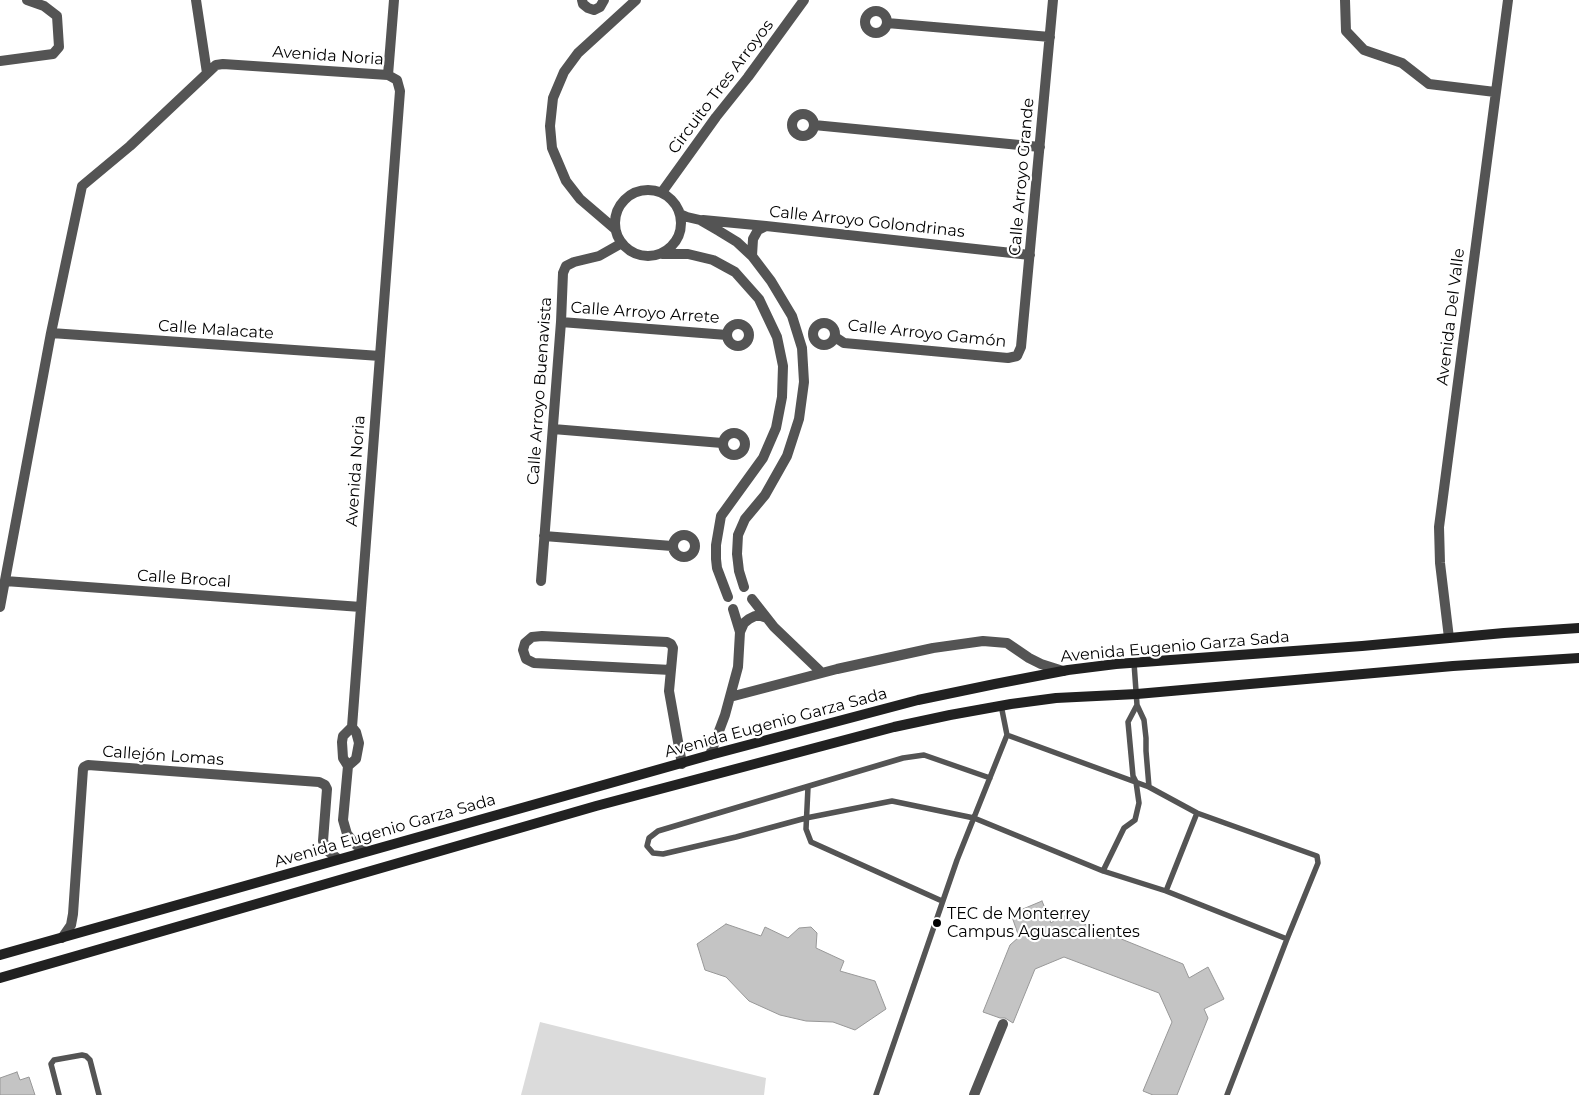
<!DOCTYPE html>
<html>
<head>
<meta charset="utf-8">
<style>
  body { margin:0 }
  canvas { display:block; background:#fff }
</style>
</head>
<body>
<canvas width="1579" height="1095"></canvas>
<script>
const context = document.querySelector('canvas').getContext('2d');
context.lineJoin = 'round';
function paint(path, color) {
  context.fillStyle = color;
  context.fill(path, 'evenodd');
}
function toPath(rows) {
  const path = new Path2D();
  for (const r of rows) {
    if (r.length === 3) {
      path.moveTo(r[0] + r[2], r[1]);
      path.arc(r[0], r[1], r[2], 0, 2 * Math.PI);
      continue;
    }
    path.moveTo(r[0], r[1]);
    for (let i = 2; i < r.length; i += 2) path.lineTo(r[i], r[i + 1]);
  }
  return path;
}
function strokePath(path, color, width, dash) {
  context.strokeStyle = color;
  context.lineWidth = width;
  context.lineCap = dash ? 'butt' : 'round';
  context.setLineDash(dash || []);
  context.stroke(path);
}
function drawText(font, color, halo, rows, align = 'center') {
  context.font = font + ' Montserrat,sans-serif';
  context.lineWidth = 4.5;
  context.setLineDash([]);
  context.textBaseline = 'middle';
  context.strokeStyle = halo;
  context.fillStyle = color;
  for (const [text, x, y, turn = 0] of rows) {
    context.save();
    context.translate(x, y);
    context.rotate((+turn || 0) * Math.PI / 180);
    context.textAlign = isNaN(turn) ? turn : align;
    if (halo) context.strokeText(text, 0, 0);
    context.fillText(text, 0, 0);
    context.restore();
  }
}
const green = toPath([
  [540,1022,766,1078,764,1095,521,1095]
]);
const building = toPath([
  [1042,901,1051,923,1062,915,1183,964,1189,978,1208,967,1224,999,1204,1009,1208,1018,1177,1095,1153,1095,1143,1091,1172,1022,1159,993,1064,957,1035,969,1013,1023,1005,1018,1000,1018,983,1012,1010,945,1019,937,1011,914,1042,901],
  [726,924,761,936,765,927,788,938,799,928,811,927,817,933,816,948,844,961,840,971,875,981,886,1009,855,1030,833,1022,806,1021,780,1015,749,1001,726,977,705,970,697,944,726,924],
  [17,1072,20,1080,29,1077,35,1095,0,1095,0,1078,17,1072]
]);
const lane = toPath([
  [1134,663,1137,705,1144,720,1146,738,1146,751,1149,787],
  [1007,735,1149,787,1197,813,1317,856,1318,863,1287,939,1227,1095],
  [990,778,924,755,903,758,658,831,649,838,647,846,653,853,663,854,736,837,806,818,892,801,974,818,1103,871,1166,891,1287,939],
  [808,787,806,829,811,842,942,901],
  [1103,871,1124,828,1135,820,1139,803,1136,782,1133,776,1128,722,1137,705],
  [1166,891,1197,813],
  [59,1095,51,1064,54,1060,82,1055,86,1056,90,1060,99,1095],
  [876,1095,957,860,1007,735,1001,705]
]);
const street = toPath([
  [196,0,207,73],
  [582,0,583,4,588,8,594,10,600,7,604,0],
  [1345,0,1346,31,1364,50,1402,63,1429,84,1495,92],
  [876,22,11],
  [887,23,1050,37],
  [0,61,53,54,59,47,57,16,44,6,27,0],
  [388,75,394,0],
  [803,125,11],
  [814,125,1040,147],
  [648,223,33],
  [662,192,716,117,748,77,804,0],
  [680,214,687,217,700,220,719,231,737,242,752,256,771,281,792,316,802,348,804,382,799,419,787,456,765,495,745,519,738,535,737,554,739,571,744,587],
  [703,220,766,226,1030,255],
  [615,229,580,199,566,181,552,148,550,126,553,98,564,72,578,53,636,0],
  [662,254,688,254,713,260,735,272,759,299,777,337,783,366,782,397,776,428,763,458,721,516,716,545,716,559,717,568,728,597],
  [752,256,753,239,758,230,766,226],
  [561,322,727,335],
  [824,334,11],
  [738,335,11],
  [51,333,380,356],
  [835,337,844,343,1008,358,1017,356,1021,347,1053,0],
  [553,429,722,443],
  [734,444,11],
  [684,546,11],
  [544,536,672,546],
  [5,581,361,607],
  [541,581,561,322,563,273,566,266,574,262,599,256,622,243],
  [752,599,774,627,821,672],
  [0,607,51,333,82,186,130,146,216,65,223,64,388,75,397,80,400,91,352,727,356,732,359,743,356,759,348,766,343,820,347,834,352,840,356,845,369,850],
  [740,632,744,623,749,619,755,616,761,616,767,618],
  [1449,638,1440,563,1439,527,1508,0],
  [671,670,534,663,526,659,523,650,525,643,532,637,542,636,667,642,671,644,673,648,669,691,682,764],
  [730,697,837,669,933,648,983,641,1007,643,1029,658,1041,664,1063,671],
  [710,755,725,715,738,667,740,632,733,609],
  [348,766,343,758,342,742,343,736,352,727],
  [62,938,71,925,73,914,83,769,84,767,88,765,319,782,325,785,327,789,323,841,328,851,338,859],
  [974,1095,1003,1024]
]);
const secondary = toPath([
  [0,955,710,755,918,700,995,684,1068,670,1116,664,1362,646,1504,633,1579,628],
  [0,978,596,806,894,727,950,715,1011,704,1056,698,1137,694,1453,666,1579,658]
]);
const markers = [
  [937,923,5,"#000"]
];
const streetNames = [
  ["Avenida Noria",328,56,4],
  ["Circuito Tres Arroyos",721,87,-53],
  ["Calle Arroyo Grande",1022,177,-85],
  ["Calle Arroyo Golondrinas",867,222,6],
  ["Calle Arroyo Arrete",645,313,4],
  ["Avenida Del Valle",1451,317,-83],
  ["Calle Malacate",216,330,4],
  ["Calle Arroyo Gamón",927,334,6],
  ["Calle Arroyo Buenavista",540,391,-86],
  ["Avenida Noria",356,471,-86],
  ["Calle Brocal",184,579,4],
  ["Avenida Eugenio Garza Sada",1175,647,-5],
  ["Avenida Eugenio Garza Sada",776,723,-15],
  ["Callejón Lomas",163,756,4],
  ["Avenida Eugenio Garza Sada",385,831,-16]
];
const poiNames = [
  ["TEC de Monterrey",947,914],
  ["Campus Aguascalientes",947,932]
];
paint(green, '#dbdbdb');
paint(building, '#c4c4c4');
strokePath(building, '#989898', 1);
strokePath(lane, '#545454', 5.5);
strokePath(street, '#545454', 10);
strokePath(secondary, '#212121', 10);
for (const [x, y, r, color] of markers) {
  const dot = new Path2D();
  dot.arc(x, y, r, 0, 2 * Math.PI);
  context.fillStyle = color;
  context.fill(dot);
  strokePath(dot, '#fff', 2);
}
drawText('16px', '#000', '#fff', streetNames);
drawText('16px', '#000', '#fff', poiNames, 'left');
</script>
</body>
</html>
